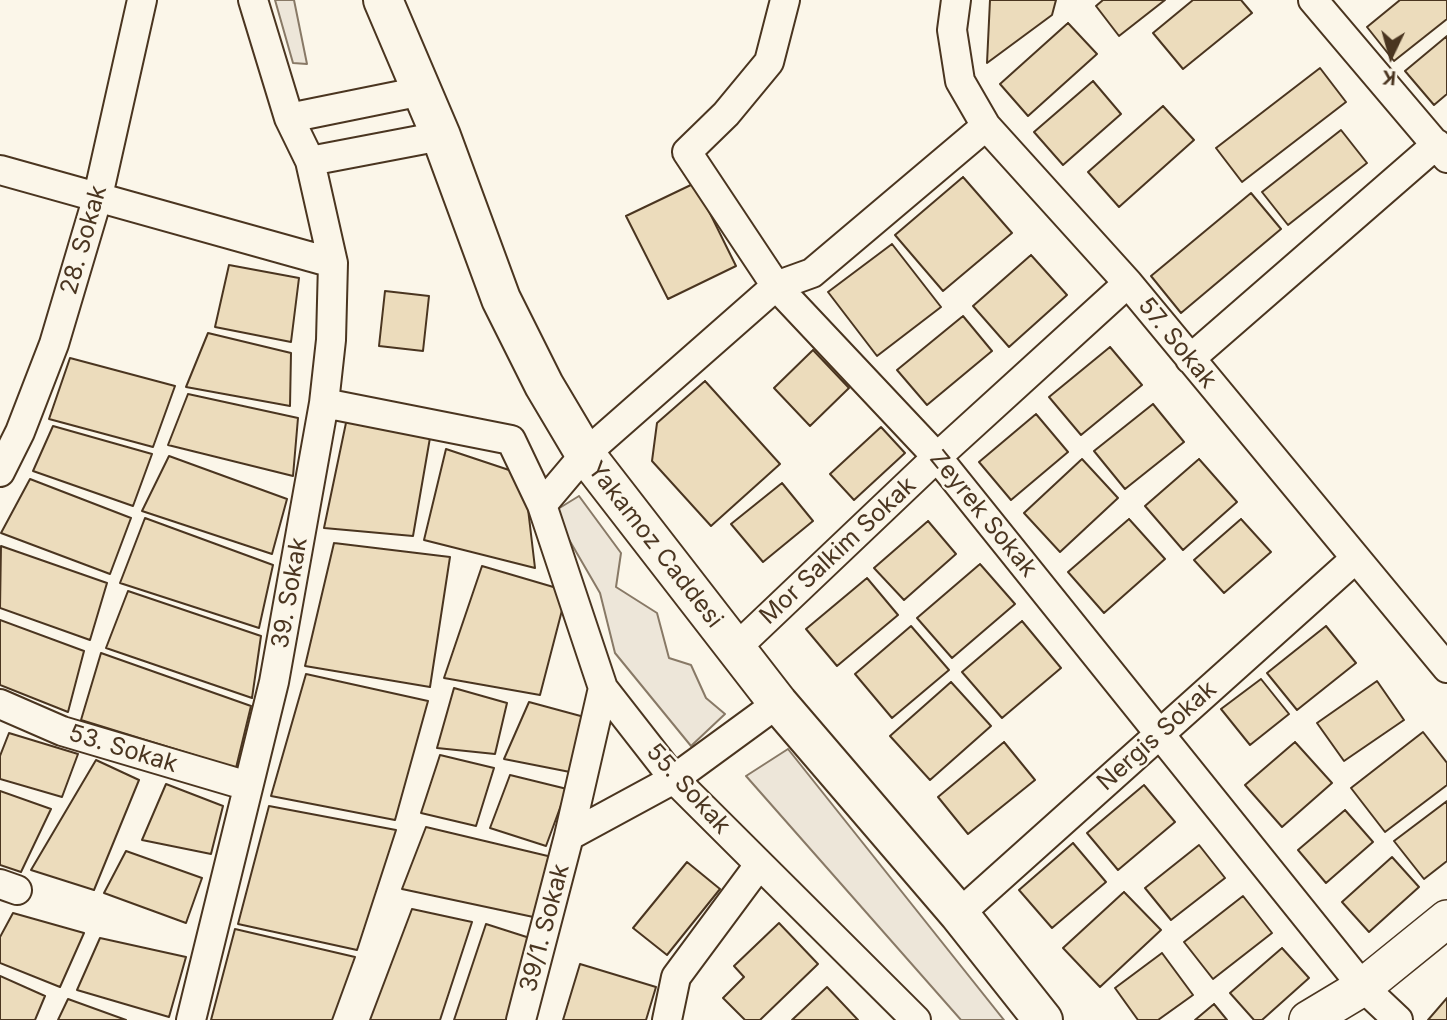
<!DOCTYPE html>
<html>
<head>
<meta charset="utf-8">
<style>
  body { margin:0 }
  #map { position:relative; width:1447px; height:1020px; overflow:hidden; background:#fbf6e9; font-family:Inter,sans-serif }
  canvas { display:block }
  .north { position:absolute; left:1356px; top:21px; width:70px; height:70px; -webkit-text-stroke:5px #fbf6e9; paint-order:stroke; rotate:185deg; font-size:19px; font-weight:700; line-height:28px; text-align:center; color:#4a3520 }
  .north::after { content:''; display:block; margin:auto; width:24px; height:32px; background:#4a3520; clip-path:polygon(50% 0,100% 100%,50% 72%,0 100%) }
</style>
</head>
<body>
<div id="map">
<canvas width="1447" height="1020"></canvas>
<div class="north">K</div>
</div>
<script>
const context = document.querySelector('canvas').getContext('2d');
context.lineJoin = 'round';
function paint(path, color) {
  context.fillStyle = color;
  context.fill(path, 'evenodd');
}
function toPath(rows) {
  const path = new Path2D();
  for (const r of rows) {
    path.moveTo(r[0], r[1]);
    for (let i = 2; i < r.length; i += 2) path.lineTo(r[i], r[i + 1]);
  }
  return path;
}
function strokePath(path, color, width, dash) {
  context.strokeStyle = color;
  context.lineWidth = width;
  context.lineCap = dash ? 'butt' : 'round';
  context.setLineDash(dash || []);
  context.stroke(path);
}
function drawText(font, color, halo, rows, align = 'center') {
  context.font = font + ' Inter,sans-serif';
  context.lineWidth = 5;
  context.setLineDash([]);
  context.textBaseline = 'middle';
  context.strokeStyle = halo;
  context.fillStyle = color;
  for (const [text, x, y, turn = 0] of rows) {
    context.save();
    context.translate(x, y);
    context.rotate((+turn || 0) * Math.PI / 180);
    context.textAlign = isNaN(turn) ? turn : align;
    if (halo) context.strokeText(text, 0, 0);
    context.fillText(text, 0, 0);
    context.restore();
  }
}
const green = toPath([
  [275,0,294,0,307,64,293,63,275,0],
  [579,496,621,553,616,587,657,613,669,658,691,665,706,698,725,714,691,746,615,653,600,593,553,512,579,496],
  [788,749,1004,1020,961,1020,746,776,788,749]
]);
const building = toPath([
  [990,0,1056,0,1052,15,987,63,990,0],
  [1103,0,1165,0,1119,36,1096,6,1103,0],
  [1193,0,1241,0,1252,13,1183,69,1153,33,1193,0],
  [1400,0,1447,0,1447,19,1394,61,1367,27,1400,0],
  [1068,23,1097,54,1028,116,1000,84,1068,23],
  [1447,36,1447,94,1434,105,1405,71,1447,36],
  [1320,68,1346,102,1242,182,1216,148,1320,68],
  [1093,81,1121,114,1063,165,1034,132,1093,81],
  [1163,106,1194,140,1119,207,1088,172,1163,106],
  [1341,130,1367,163,1288,225,1262,192,1341,130],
  [963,177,1012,233,943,291,895,235,963,177],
  [695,183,736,266,668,299,626,216,695,183],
  [1251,193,1281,229,1181,313,1151,276,1251,193],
  [892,244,941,307,877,356,828,292,892,244],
  [1031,255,1067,295,1009,347,973,306,1031,255],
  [229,265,299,278,291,342,215,327,229,265],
  [385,291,429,296,423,351,379,346,385,291],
  [963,316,992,351,927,405,897,370,963,316],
  [208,333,291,353,290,406,186,387,208,333],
  [1110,347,1142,385,1081,435,1049,397,1110,347],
  [813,350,849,388,810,426,774,388,813,350],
  [70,358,175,386,153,447,49,419,70,358],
  [705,381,780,464,711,526,652,461,657,423,705,381],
  [188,394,298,418,293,476,168,445,188,394],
  [1153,404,1184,442,1125,489,1094,451,1153,404],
  [1036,414,1068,452,1011,500,979,462,1036,414],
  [347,418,431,432,413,536,324,528,347,418],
  [53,426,152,454,133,506,33,471,53,426],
  [881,427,905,453,854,500,830,474,881,427],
  [446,449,524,475,535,568,424,540,446,449],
  [169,456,287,499,272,554,142,511,169,456],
  [1082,459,1118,498,1060,552,1024,513,1082,459],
  [1199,459,1237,502,1183,550,1145,506,1199,459],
  [30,479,131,518,110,574,1,533,30,479],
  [782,483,813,521,763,562,731,524,782,483],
  [145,518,273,565,259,628,120,583,145,518],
  [1129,519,1165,559,1104,613,1068,572,1129,519],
  [1241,519,1271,552,1224,593,1194,560,1241,519],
  [928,521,956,554,904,600,874,568,928,521],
  [334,543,450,557,430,687,305,666,334,543],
  [1,546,107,583,90,640,0,608,1,546],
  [980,564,1015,604,952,658,917,618,980,564],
  [482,566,567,591,540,695,444,678,482,566],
  [867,578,898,615,837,666,806,629,867,578],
  [128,591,261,636,252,698,106,648,128,591],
  [0,620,84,651,68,712,0,685,0,620],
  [1022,621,1061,668,1002,718,962,672,1022,621],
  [911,626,949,670,892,718,855,674,911,626],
  [1326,626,1356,663,1297,710,1267,673,1326,626],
  [101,653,251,706,236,768,81,720,101,653],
  [306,674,428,701,395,820,271,796,306,674],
  [1261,679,1289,714,1250,745,1221,709,1261,679],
  [1377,681,1404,720,1344,761,1317,723,1377,681],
  [951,682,991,726,930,780,890,736,951,682],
  [454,688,507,703,495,754,437,748,454,688],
  [529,702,588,718,570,772,504,759,529,702],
  [1423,732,1447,763,1447,785,1385,832,1351,788,1423,732],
  [9,733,78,754,62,797,0,779,0,756,9,733],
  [1004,742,1035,780,968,834,938,797,1004,742],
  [1295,742,1332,783,1282,827,1245,785,1295,742],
  [440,755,494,768,476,826,421,813,440,755],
  [96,760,139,780,94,890,31,870,96,760],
  [510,775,567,789,546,846,490,828,510,775],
  [166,784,223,806,211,854,142,840,166,784],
  [1144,785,1175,822,1118,870,1087,833,1144,785],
  [0,791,51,809,21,872,0,865,0,791],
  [1447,801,1447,861,1424,879,1394,841,1447,801],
  [269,806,396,830,357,950,238,924,269,806],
  [1345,810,1373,842,1326,883,1298,850,1345,810],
  [426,827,552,857,538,918,402,889,426,827],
  [1073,843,1106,882,1052,928,1019,890,1073,843],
  [1199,845,1225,878,1171,920,1145,888,1199,845],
  [126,851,202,878,186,923,104,893,126,851],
  [1392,857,1419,887,1369,932,1342,902,1392,857],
  [687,862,720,889,667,955,633,928,687,862],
  [1124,892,1161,930,1100,987,1063,948,1124,892],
  [1243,896,1272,933,1213,979,1184,942,1243,896],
  [412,909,472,922,440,1020,370,1020,412,909],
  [13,913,84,933,60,987,0,963,0,937,13,913],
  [779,923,818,964,760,1020,745,1020,723,998,744,977,734,966,779,923],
  [486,924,536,940,512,1020,454,1020,486,924],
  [235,929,355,957,332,1020,211,1020,235,929],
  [100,938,186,957,169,1017,77,990,100,938],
  [1282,948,1309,978,1262,1020,1254,1020,1230,993,1282,948],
  [1162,953,1193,995,1158,1020,1138,1020,1115,988,1162,953],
  [580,964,656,987,646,1020,563,1020,580,964],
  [0,976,45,996,35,1020,0,1020,0,976],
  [827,987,858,1020,792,1020,827,987],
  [1447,998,1447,1020,1428,1020,1447,998],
  [68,999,126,1020,58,1020,68,999],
  [1214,1004,1227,1020,1195,1020,1214,1004]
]);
const minor = toPath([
  [785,0,769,62,726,114,687,152,776,286,937,457,1363,987,1398,1020],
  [956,0,952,30,960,81,986,126,1128,283,1447,668],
  [1313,0,1447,158],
  [289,118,422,91],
  [310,161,441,136],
  [0,170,333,263],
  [1190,359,1437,144],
  [324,403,511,440,542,505,585,454,776,286,812,273,986,126],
  [0,472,20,432,54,344,98,196,142,0],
  [542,505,603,688,674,779,916,1020],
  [735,649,937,457,1128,283],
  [0,704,62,731,248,786],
  [569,836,603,688],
  [0,884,17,890],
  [959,914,1355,559],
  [191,1020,274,682,324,403,331,340,333,263,310,161,289,118,253,0],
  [521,1020,569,836,674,779,778,703],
  [667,1020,676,977,759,865]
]);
const tertiary = toPath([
  [1308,1020,1363,987,1447,919]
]);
const secondary = toPath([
  [383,0,441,136,501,299,544,385,585,454,778,703,959,914,1043,1020]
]);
const streetNames = [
  ["28. Sokak",84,240,-74],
  ["57. Sokak",1177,343,51],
  ["Zeyrek Sokak",983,514,51],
  ["Yakamoz Caddesi",655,545,52],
  ["Mor Salkim Sokak",838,551,-43],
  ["39. Sokak",290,593,-80],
  ["Nergis Sokak",1157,736,-42],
  ["53. Sokak",123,749,17],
  ["55. Sokak",688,789,48],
  ["39/1. Sokak",545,928,-75]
];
paint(green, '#ede6d9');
strokePath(green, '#887966', 2);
paint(building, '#ecdcbc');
strokePath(building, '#4a3520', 2);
strokePath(minor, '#4a3520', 32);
strokePath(tertiary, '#4a3520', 40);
strokePath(secondary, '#4a3520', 42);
strokePath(minor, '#fbf6e9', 28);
strokePath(tertiary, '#fbf6e9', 37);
strokePath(secondary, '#fbf6e9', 38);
drawText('24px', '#4a3520', '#fbf6e9', streetNames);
</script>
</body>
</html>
